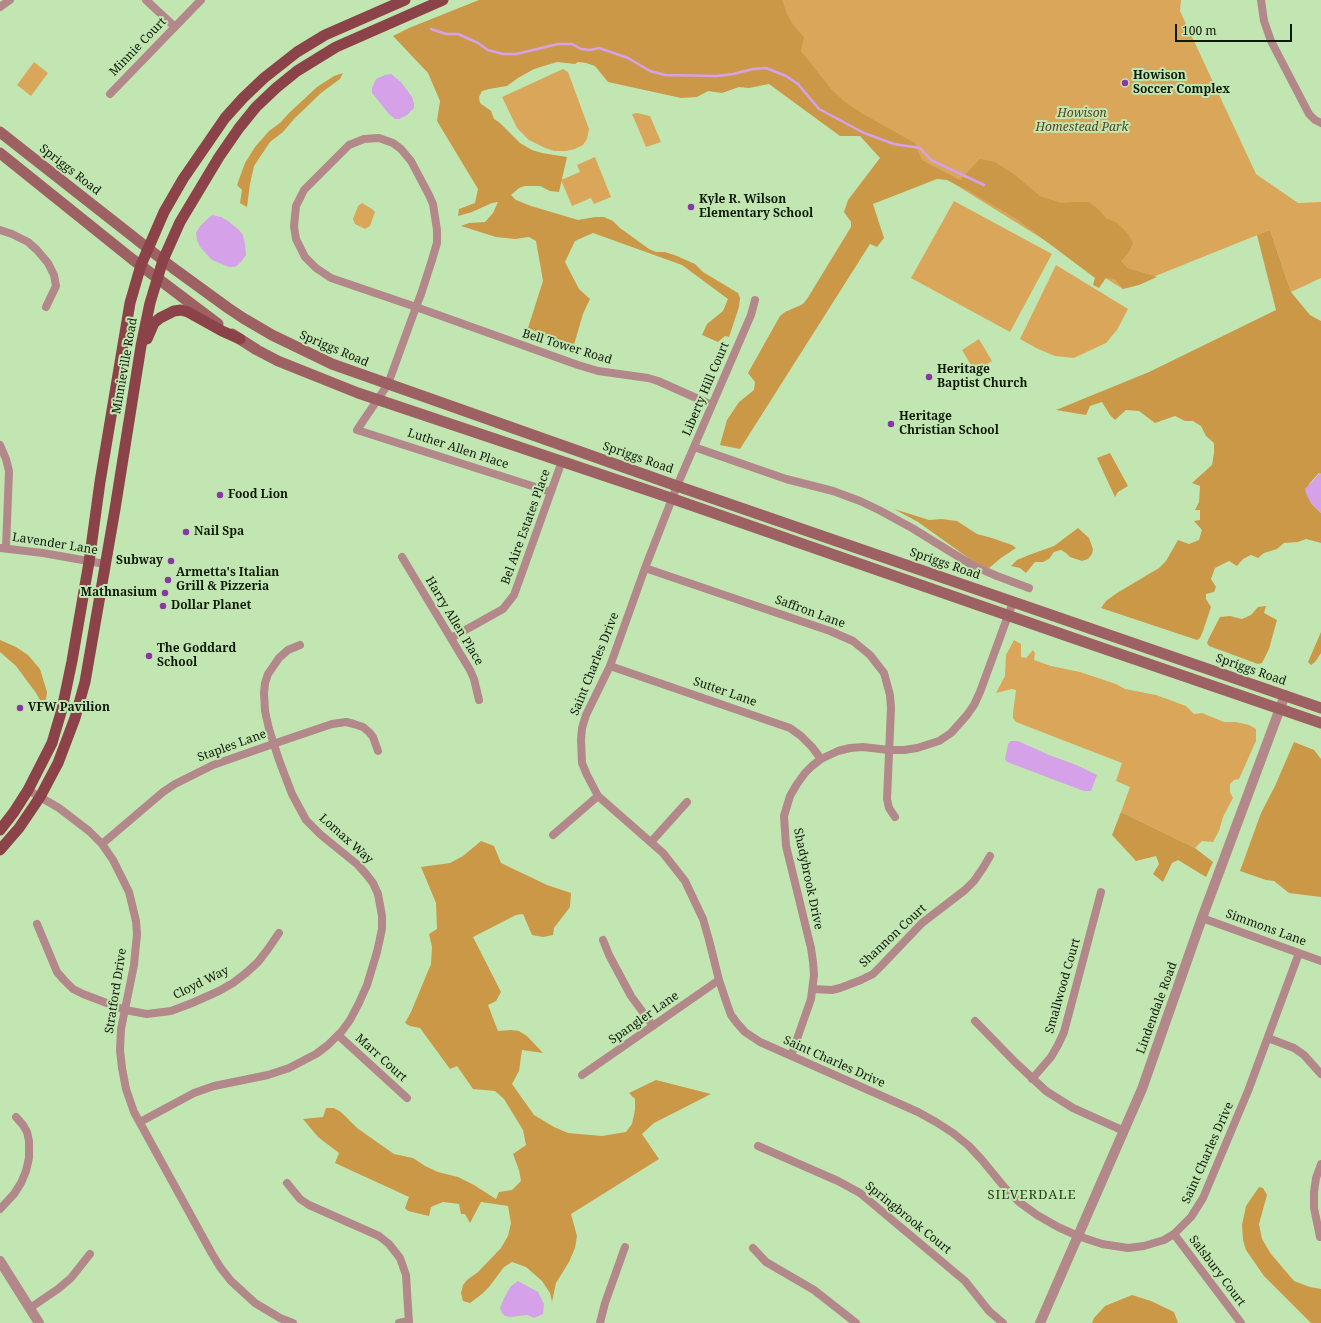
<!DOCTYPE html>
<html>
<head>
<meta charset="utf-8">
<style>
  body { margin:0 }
  #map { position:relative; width:1321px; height:1323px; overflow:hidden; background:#c2e6b2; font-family:"Noto Serif",serif }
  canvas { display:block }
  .scale { position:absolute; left:1175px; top:24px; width:117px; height:18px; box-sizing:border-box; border:2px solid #0e1a08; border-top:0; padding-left:5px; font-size:12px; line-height:14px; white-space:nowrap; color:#0e1a08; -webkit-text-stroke:3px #c2e6b2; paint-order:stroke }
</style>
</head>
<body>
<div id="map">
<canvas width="1321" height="1323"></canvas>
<div class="scale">100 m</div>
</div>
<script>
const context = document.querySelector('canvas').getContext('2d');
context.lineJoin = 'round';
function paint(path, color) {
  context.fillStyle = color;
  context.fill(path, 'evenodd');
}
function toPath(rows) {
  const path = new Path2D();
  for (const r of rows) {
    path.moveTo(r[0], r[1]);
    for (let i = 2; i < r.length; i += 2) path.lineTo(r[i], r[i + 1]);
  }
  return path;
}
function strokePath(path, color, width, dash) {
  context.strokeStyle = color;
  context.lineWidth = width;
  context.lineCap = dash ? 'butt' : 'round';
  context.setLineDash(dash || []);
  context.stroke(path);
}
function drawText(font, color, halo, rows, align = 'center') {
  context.font = font + ' "Noto Serif",serif';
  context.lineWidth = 4;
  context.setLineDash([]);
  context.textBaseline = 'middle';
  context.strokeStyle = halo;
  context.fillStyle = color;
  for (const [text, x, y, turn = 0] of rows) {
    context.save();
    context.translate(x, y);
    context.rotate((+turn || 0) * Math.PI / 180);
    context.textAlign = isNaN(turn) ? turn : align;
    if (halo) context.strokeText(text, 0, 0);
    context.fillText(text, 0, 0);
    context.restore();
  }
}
const green = toPath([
  [659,0,1181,0,1180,11,1256,174,1298,203,1321,202,1321,278,1291,292,1270,230,1123,289],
  [34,62,48,73,31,96,17,85],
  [563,69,568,72,589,129,587,139,583,145,575,149,566,151,554,151,545,148,529,140,517,128,502,97],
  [637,113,650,116,661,142,646,147,632,114],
  [595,157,611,197,594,204,591,198,572,206,561,180,580,172,577,165],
  [954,201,1052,254,1010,332,911,278],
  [362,203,372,209,375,212,370,226,365,229,355,224,353,219,358,206],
  [1056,265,1128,309,1117,330,1106,343,1074,358,1055,356,1038,349,1020,339],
  [979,339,992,361,975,372,962,350],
  [1014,640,1021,644,1021,657,1026,658,1033,650,1035,653,1034,660,1051,666,1080,672,1116,684,1125,689,1156,695,1186,706,1194,714,1202,713,1224,722,1236,722,1249,725,1256,729,1256,741,1239,779,1234,780,1230,784,1230,792,1233,798,1223,817,1219,831,1213,842,1202,841,1195,848,1121,812,1130,787,1116,781,1122,763,1016,722,1013,718,1013,713,1016,690,1012,689,996,693,1005,676,1006,655]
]);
const forest = toPath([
  [479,0,782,0,787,14,794,26,804,37,801,51,832,90,845,102,863,114,915,143,922,160,960,180,980,159,995,162,1015,175,1040,196,1062,203,1074,202,1089,202,1098,209,1106,218,1117,223,1128,234,1133,243,1129,252,1121,261,1127,268,1157,277,1139,285,1123,289,1115,279,1106,278,1099,288,1093,285,1095,278,1015,218,967,190,947,180,937,179,873,204,884,238,877,247,870,244,740,449,720,445,727,420,739,402,754,390,755,382,748,373,780,316,785,312,803,304,807,299,851,227,851,222,844,212,848,200,880,158,860,136,840,136,769,84,749,88,739,87,722,93,708,91,697,97,681,98,608,82,595,66,586,63,578,62,575,64,557,62,534,69,518,78,507,86,489,89,482,91,479,97,480,103,491,111,494,119,499,122,520,143,532,150,542,153,567,157,559,192,550,191,540,186,525,186,519,188,511,195,516,200,531,206,578,220,595,217,604,217,613,221,620,228,649,249,656,252,665,252,677,256,695,264,703,272,738,293,740,298,739,307,729,337,725,336,718,342,702,335,707,324,723,311,728,299,682,265,593,233,575,241,565,262,579,289,590,299,583,314,573,348,528,328,543,281,536,241,529,237,515,239,496,237,461,226,469,223,485,222,493,213,498,202,492,203,472,212,458,216,459,209,475,203,478,189,437,121,440,101,428,73,393,36,409,28],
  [343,73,340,79,321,93,294,119,283,132,270,142,254,166,250,184,247,207,240,203,242,190,237,185,245,163,255,147,269,131,280,123,289,113,317,87,334,76],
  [1270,230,1291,292,1310,315,1321,321,1321,474,1319,473,1309,484,1311,503,1321,513,1321,543,1306,539,1298,542,1284,543,1277,549,1264,553,1258,558,1251,555,1243,559,1237,566,1229,561,1215,568,1211,579,1216,587,1214,592,1206,594,1206,599,1211,607,1203,631,1200,638,1197,640,1101,608,1106,601,1117,593,1159,568,1166,561,1178,540,1189,544,1199,540,1202,530,1194,521,1200,520,1200,510,1195,510,1199,502,1200,486,1192,483,1212,465,1214,453,1214,443,1206,436,1201,426,1193,421,1185,421,1175,416,1155,423,1139,411,1126,410,1115,420,1110,415,1102,402,1090,406,1086,415,1056,410,1149,372,1276,310,1257,235],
  [1110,453,1128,486,1118,492,1115,497,1097,458],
  [894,509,929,520,942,519,957,521,977,534,992,538,1012,545,1016,548,1001,558,989,568,974,562,918,522],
  [1078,528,1089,538,1093,549,1092,554,1088,559,1082,561,1070,557,1066,553,1061,550,1054,552,1049,559,1043,562,1035,562,1026,573,1020,568,1011,566,1017,560,1029,555,1054,546],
  [1266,606,1264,613,1277,620,1269,649,1262,663,1258,664,1209,646,1207,643,1209,638,1220,617,1230,616,1242,619,1251,615,1258,607],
  [1321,632,1321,653,1315,662,1311,665,1308,662],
  [0,640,16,647,28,655,40,669,47,692,46,699,44,703,41,702,36,693,16,666,0,652],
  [1294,742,1314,750,1321,759,1321,897,1289,893,1274,881,1266,880,1240,871,1261,813,1275,786],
  [1121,812,1195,848,1213,862,1206,877,1178,860,1172,863,1163,882,1153,874,1159,864,1156,856,1136,861,1112,835],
  [481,841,494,846,501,863,547,885,571,893,570,907,554,928,553,935,543,937,532,935,523,914,516,915,473,937,501,992,496,1001,488,1005,498,1031,511,1030,519,1031,527,1036,543,1053,522,1050,519,1071,512,1084,534,1115,554,1127,568,1133,602,1136,626,1132,632,1124,635,1110,635,1099,629,1093,656,1080,711,1094,654,1123,642,1134,659,1159,571,1214,577,1236,575,1248,569,1262,556,1283,552,1302,550,1293,542,1281,526,1267,512,1262,504,1267,489,1287,482,1294,470,1303,463,1301,461,1293,463,1285,467,1280,478,1272,501,1248,508,1236,511,1223,508,1206,481,1202,470,1223,465,1214,461,1214,459,1204,443,1202,431,1207,429,1216,408,1211,405,1208,409,1197,335,1163,339,1153,318,1137,303,1119,323,1117,326,1108,334,1108,341,1112,357,1128,394,1154,413,1158,425,1166,438,1172,458,1177,474,1185,496,1199,499,1192,512,1190,521,1181,519,1170,513,1154,526,1145,523,1130,504,1099,495,1091,473,1089,457,1066,450,1069,420,1028,410,1026,405,1023,411,1012,431,964,432,947,429,934,437,929,436,903,421,867,450,863,463,856],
  [1259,1187,1263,1188,1267,1195,1259,1224,1262,1239,1271,1254,1294,1281,1310,1287,1321,1289,1321,1323,1311,1323,1264,1276,1246,1250,1243,1240,1242,1225,1246,1206],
  [1132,1295,1151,1301,1174,1312,1178,1323,1092,1323,1094,1318,1105,1306]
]);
const water = toPath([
  [391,74,401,82,412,97,414,103,414,108,407,115,399,119,395,119,389,114,372,93,372,88,376,79,385,75],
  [212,215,221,217,228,221,239,230,243,235,245,244,246,255,240,263,235,267,229,267,212,260,200,247,197,240,196,233,200,226],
  [1320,473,1321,474,1321,513,1311,503,1307,496,1305,489],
  [1011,741,1018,741,1049,755,1071,763,1083,768,1097,775,1091,791,1084,791,1007,762,1005,759,1008,744],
  [518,1281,538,1292,544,1304,543,1314,534,1318,527,1315,510,1317,505,1316,502,1313,500,1308,504,1298,511,1286]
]);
const stream = toPath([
  [431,29,446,34,458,34,478,43,488,50,503,54,516,54,558,44,572,44,581,49,590,50,599,48,628,58,650,71,665,75,717,76,733,74,753,69,766,68,786,76,798,84,819,109,864,133,894,144,920,148,931,160,984,185]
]);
const minor = toPath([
  [146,0,175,27],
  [1261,0,1264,21,1271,41,1309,114,1315,120,1321,123],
  [0,7,10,0],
  [110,94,201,0],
  [0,230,12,234,28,242,37,250,48,263,54,275,56,286,46,307],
  [755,300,751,315,677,486,645,568,610,666,586,715,582,728,581,740,582,763,587,775,598,796,663,853,685,881,703,919,709,940,719,980,727,1004,731,1015,737,1023,745,1032,760,1042,918,1112,936,1122,953,1133,969,1146,982,1160,1005,1188,1019,1202,1037,1215,1058,1227,1078,1236,1102,1244,1128,1248,1144,1246,1164,1240,1174,1234,1191,1217,1203,1198,1248,1091,1299,953],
  [0,445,6,459,9,471,6,548],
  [694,447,786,479,833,491,860,501,879,510,912,528,972,565,997,576,1029,588],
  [551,492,357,430,388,384,416,307,421,294,432,260,437,243,437,230,433,204,429,195,411,161,401,149,393,143,379,138,364,139,349,145,304,190,296,206,294,226,296,239,305,257,316,268,331,278,416,307,578,365,598,371,648,378,658,381,712,405],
  [0,548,43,553,105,564],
  [402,557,470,670,474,679,479,700],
  [645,568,830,631,853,641,870,655,884,673,890,695,891,708,887,799,889,808,895,817],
  [451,638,503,609,514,595,562,461],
  [610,666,790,728,801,736,812,747,821,759],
  [28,790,59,808,89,831,102,844,113,860,129,892,136,921,137,934,134,965,121,1029,120,1050,122,1068,126,1089,134,1112,211,1252,220,1267,231,1281,255,1303,280,1318,293,1323],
  [553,835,598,796],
  [651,842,687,802],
  [102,844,163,792,175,784,213,765,273,744,332,724,346,722,354,724,363,727,369,732,373,737,378,751],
  [1202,918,1321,961],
  [37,924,57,972,64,980,73,989,83,994,125,1010,147,1014,171,1011,192,1003,219,991,233,983,246,973,258,962,268,949,279,933],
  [603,940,609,955,631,996,653,1026],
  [813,989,832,990,840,988,861,980,873,974,882,965,922,923,965,890,974,881,983,868,990,856],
  [975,1021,1015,1062,1046,1091,1073,1108,1124,1131],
  [338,1035,407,1098],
  [1268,1038,1294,1048,1304,1055,1321,1074],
  [791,1056,811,999,814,975,813,962,811,948,786,846,784,816,790,796,797,784,805,773,812,766,821,759,838,751,850,748,863,747,889,750,904,750,917,748,939,741,951,733,967,715,974,705,980,692,1013,602],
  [582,1075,719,980],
  [1032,1079,1051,1057,1058,1045,1064,1032,1101,892],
  [140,1122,194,1093,214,1086,268,1075,289,1068,316,1054,328,1045,342,1031,350,1020,359,1003,367,985,377,952,382,929,382,916,378,894,373,883,366,874,358,865,321,835,306,820,292,794,279,760,269,729,265,711,264,693,265,683,268,674,279,658,288,650,300,645],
  [758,1146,838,1181,860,1193,965,1281,989,1311,1003,1323],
  [287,1183,300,1199,309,1205,379,1236,389,1244,400,1258,406,1275,409,1323],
  [0,1209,14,1194,21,1183,26,1171,29,1158,29,1141,27,1132,23,1125,16,1117],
  [1174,1234,1241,1323],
  [1320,1237,1314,1208,1314,1192,1316,1178,1321,1164],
  [753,1248,766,1262,814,1290,856,1323],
  [30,1308,58,1289,71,1278,90,1254],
  [399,1323,408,1321],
  [600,1323,605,1303,625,1247]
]);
const tertiary = toPath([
  [0,1261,39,1323],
  [1040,1323,1142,1089,1202,918,1285,695]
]);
const secondary = toPath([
  [0,132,173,268,228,308,243,318,272,335,332,364,677,486,1321,708],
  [0,153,132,259,218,324],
  [232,334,257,350,278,361,358,393,659,494,1073,638,1321,723]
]);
const primary = toPath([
  [147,339,154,323,160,318,174,311,181,310,188,312,222,331,240,339],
  [0,830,14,812,28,790,52,743,62,709,72,661,89,562,100,482,130,303,141,265,164,212,183,179,225,118,243,98,264,78,297,52,325,35,405,0],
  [0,850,19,828,40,797,58,763,75,718,85,682,115,509,141,346,150,303,163,260,180,222,219,157,239,128,256,107,276,88,297,71,336,47,443,0]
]);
const markers = [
  [1125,83,4,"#8937a6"],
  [691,207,4,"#8937a6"],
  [929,377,4,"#8937a6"],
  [891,424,4,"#8937a6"],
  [220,495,4,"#8937a6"],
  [186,532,4,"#8937a6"],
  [171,561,4,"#8937a6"],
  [168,580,4,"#8937a6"],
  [165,593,4,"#8937a6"],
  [163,606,4,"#8937a6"],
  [149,656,4,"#8937a6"],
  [20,708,4,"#8937a6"]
];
const streetNames = [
  ["Minnie Court",138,47,-46],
  ["Spriggs Road",70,170,38],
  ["Bell Tower Road",567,347,17],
  ["Spriggs Road",334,349,23],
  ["Minnieville Road",125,366,-80],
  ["Liberty Hill Court",706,389,-67],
  ["Luther Allen Place",458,449,18],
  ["Spriggs Road",638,458,19],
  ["Bel Aire Estates Place",526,527,-70],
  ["Lavender Lane",55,544,9],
  ["Spriggs Road",945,564,19],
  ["Saffron Lane",810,612,20],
  ["Harry Allen Place",454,621,59],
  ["Saint Charles Drive",595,664,-68],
  ["Spriggs Road",1251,670,19],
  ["Sutter Lane",725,692,19],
  ["Staples Lane",232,746,-20],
  ["Lomax Way",346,839,42],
  ["Shadybrook Drive",808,879,78],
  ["Simmons Lane",1266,928,20],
  ["Shannon Court",893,936,-43],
  ["Cloyd Way",201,983,-26],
  ["Smallwood Court",1063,986,-74],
  ["Stratford Drive",116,991,-81],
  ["Lindendale Road",1157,1008,-70],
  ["Spangler Lane",644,1018,-35],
  ["Marr Court",381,1058,42],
  ["Saint Charles Drive",834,1062,24],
  ["Saint Charles Drive",1208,1153,-66],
  ["Springbrook Court",908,1218,39],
  ["Salsbury Court",1217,1271,53]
];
const poiNames = [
  ["Howison",1133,76],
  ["Soccer Complex",1133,90],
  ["Kyle R. Wilson",699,200],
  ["Elementary School",699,214],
  ["Heritage",937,370],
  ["Baptist Church",937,384],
  ["Heritage",899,417],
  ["Christian School",899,431],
  ["Food Lion",228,495],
  ["Nail Spa",194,532],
  ["Subway",163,561,"right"],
  ["Armetta's Italian",176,573],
  ["Grill & Pizzeria",176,587],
  ["Mathnasium",157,593,"right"],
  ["Dollar Planet",171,606],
  ["The Goddard",157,649],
  ["School",157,663],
  ["VFW Pavilion",28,708]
];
const parkNames = [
  ["Howison",1082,114],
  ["Homestead Park",1082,128]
];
const neighbourhoodNames = [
  ["SILVERDALE",1032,1195]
];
paint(green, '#daa75a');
paint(forest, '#cb9848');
paint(water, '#d5a1e9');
strokePath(stream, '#d5a1e9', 2.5);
strokePath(minor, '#b3888a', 8);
strokePath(tertiary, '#b3888a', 10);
strokePath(secondary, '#9d6164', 11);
strokePath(primary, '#8b4349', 11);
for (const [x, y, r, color] of markers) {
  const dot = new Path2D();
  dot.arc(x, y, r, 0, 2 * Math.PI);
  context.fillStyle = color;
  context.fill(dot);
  strokePath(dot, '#c2e6b2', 1.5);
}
drawText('12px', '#0e1a08', '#c2e6b2', streetNames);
drawText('bold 12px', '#0e1a08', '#c2e6b2', poiNames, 'left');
drawText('italic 12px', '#584220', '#c2e6b2', parkNames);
context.letterSpacing = '1px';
drawText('13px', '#234014', '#c2e6b2', neighbourhoodNames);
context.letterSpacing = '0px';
</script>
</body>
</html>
